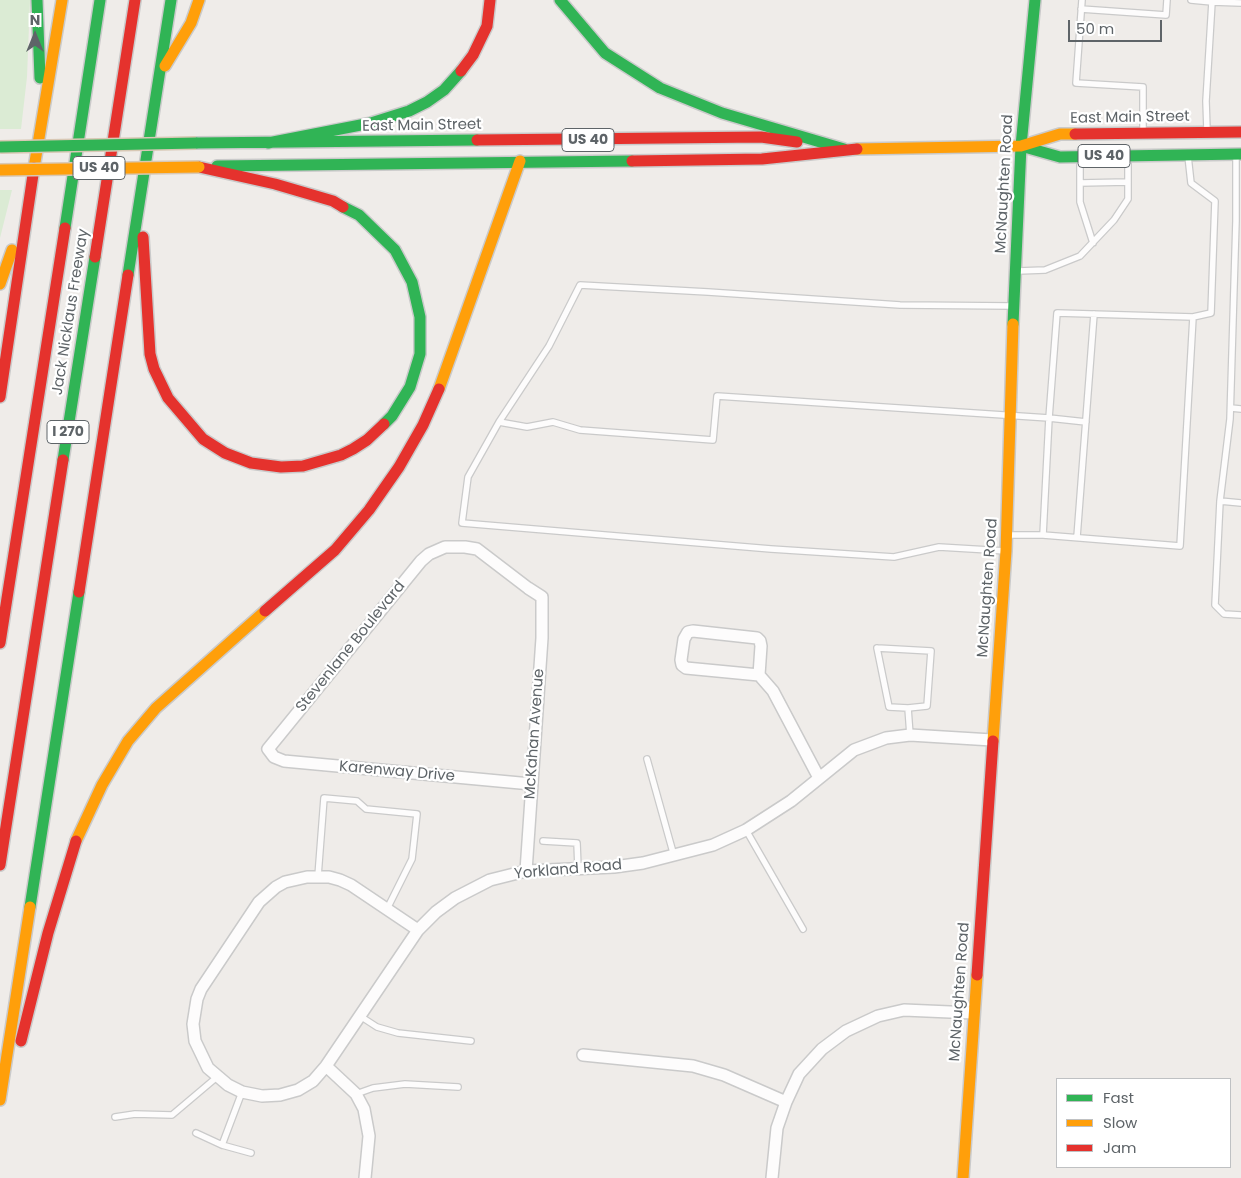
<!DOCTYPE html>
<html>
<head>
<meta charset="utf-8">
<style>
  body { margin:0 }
  #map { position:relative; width:1241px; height:1178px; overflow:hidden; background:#efece9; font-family:Poppins,sans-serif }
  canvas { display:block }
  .legend { position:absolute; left:1056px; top:1078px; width:175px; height:90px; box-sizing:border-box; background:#fff; border:1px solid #bfc1c3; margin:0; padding:6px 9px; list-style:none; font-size:15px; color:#5e6468 }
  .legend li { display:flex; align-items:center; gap:10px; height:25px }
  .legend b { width:25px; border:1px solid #bfc1c3 }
  .north { position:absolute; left:10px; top:10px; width:50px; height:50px; -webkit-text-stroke:4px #fff; paint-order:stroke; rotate:0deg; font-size:14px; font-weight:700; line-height:20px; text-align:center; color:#5e6468 }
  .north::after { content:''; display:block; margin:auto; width:18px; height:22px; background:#5e6468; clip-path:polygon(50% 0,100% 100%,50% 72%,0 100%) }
  .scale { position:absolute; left:1068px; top:20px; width:94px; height:22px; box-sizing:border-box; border:2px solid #5e6468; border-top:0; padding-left:6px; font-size:15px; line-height:18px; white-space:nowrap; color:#5e6468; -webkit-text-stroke:4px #fff; paint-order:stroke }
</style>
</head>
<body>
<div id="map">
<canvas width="1241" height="1178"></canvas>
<ul class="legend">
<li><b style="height:6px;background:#30b455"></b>Fast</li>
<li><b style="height:6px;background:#ff9f0a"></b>Slow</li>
<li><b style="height:6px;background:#e5322d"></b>Jam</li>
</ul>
<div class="north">N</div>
<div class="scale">50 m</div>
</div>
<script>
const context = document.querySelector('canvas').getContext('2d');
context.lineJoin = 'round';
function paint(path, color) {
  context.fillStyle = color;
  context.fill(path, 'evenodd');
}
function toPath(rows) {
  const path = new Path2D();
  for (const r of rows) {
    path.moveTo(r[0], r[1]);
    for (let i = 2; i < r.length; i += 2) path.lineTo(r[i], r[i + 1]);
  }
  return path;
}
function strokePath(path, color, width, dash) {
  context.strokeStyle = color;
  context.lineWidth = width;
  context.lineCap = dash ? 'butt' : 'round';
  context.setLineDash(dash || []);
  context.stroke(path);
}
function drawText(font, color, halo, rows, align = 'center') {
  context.font = font + ' Poppins,sans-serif';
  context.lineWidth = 4.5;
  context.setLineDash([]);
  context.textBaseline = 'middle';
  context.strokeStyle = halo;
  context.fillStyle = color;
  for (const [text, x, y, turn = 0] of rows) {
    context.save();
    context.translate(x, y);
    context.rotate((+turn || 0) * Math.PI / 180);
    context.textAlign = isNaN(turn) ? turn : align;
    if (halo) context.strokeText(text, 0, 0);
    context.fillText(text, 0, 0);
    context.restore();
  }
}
const green = toPath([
  [0,0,30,0,27,77,21,129,0,129],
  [0,190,12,190,0,238]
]);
const lane = toPath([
  [1082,0,1076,83,1143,87,1143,130],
  [1191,0,1212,2,1206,101,1207,130],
  [1212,2,1241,3],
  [1081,9,1166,15,1167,0],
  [1188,156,1191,183,1215,201,1211,313,1193,317],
  [1236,156,1236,221,1230,419,1220,501,1215,605,1224,614,1241,615],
  [1080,159,1080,202,1093,243],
  [1080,183,1128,182],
  [1018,271,1045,270,1080,256,1114,220,1128,199,1128,158],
  [1231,408,1241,409],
  [499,422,527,427,553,422,580,430,713,440,717,396,1049,418,1043,535],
  [1220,501,1241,503],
  [1009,535,1043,535,1180,546,1193,317,1057,313,1049,418,1086,422],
  [1077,537,1094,314],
  [1006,551,939,547,894,557,771,549,462,523,468,477,499,422,549,346,580,285,708,292,900,305,1012,306],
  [877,648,931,651,927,706,908,708,889,707,877,648],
  [908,708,910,735],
  [647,759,674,856],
  [746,830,803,929],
  [543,841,577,843,578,868],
  [318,876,324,798,357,801,366,809,417,814,412,859,387,909],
  [360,1016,377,1027,398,1033,471,1041],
  [356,1094,373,1088,405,1084,458,1087],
  [115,1117,135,1114,172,1115,217,1077],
  [196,1133,222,1145,242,1092],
  [222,1145,251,1153]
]);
const street = toPath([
  [693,631,757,638,760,641,761,646,759,675,686,668,682,665,681,660,684,639,688,632,693,631],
  [759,675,773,691,819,778],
  [526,871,542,638,542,597,528,588,477,549,465,547,445,547,429,554,421,561,268,749,274,757,284,761,531,784],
  [418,930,351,885,340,880,329,877,307,877,285,882,276,887,259,902,201,989,197,999,193,1024,195,1041,208,1068,228,1085,242,1092,262,1096,280,1095,298,1090,313,1081,326,1066,418,930,436,912,455,898,490,880,526,871,614,867,643,863,713,845,746,830,791,801,854,750,886,738,910,735,992,740],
  [583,1055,693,1066,724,1075,786,1102],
  [326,1066,356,1094,364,1109,369,1136,365,1178],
  [772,1178,777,1128,786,1102,799,1074,822,1049,846,1031,878,1016,904,1010,973,1013]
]);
const fast = toPath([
  [37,0,40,78],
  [560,0,605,53,660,88,722,113,844,149],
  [196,143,477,140],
  [268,143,371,123,409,111,427,102,444,90,461,71],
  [1021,146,1060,157,1241,154],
  [217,166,632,161],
  [343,207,359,215,395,250,412,282,420,317,420,354,410,387,392,416,384,424],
  [65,228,100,0],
  [128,275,171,0],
  [1013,324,1021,146,1035,0],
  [63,460,95,257],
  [30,907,79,592]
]);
const slow = toPath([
  [165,66,191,23,199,0],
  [857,149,1021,146,1060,134,1075,134],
  [34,168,62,0],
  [0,284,12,250],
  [439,389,520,161],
  [993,741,1006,551,1013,324],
  [76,841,102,785,128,741,156,708,265,611],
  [0,1100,30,907],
  [963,1178,977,975]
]);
const jam = toPath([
  [461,71,473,55,487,26,490,0],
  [1075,134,1241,132],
  [477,140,761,137,797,142],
  [632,161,762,159,857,149],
  [199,167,275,184,333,201,343,207],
  [143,237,150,354,154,369,168,398,203,439,225,453,251,463,281,467,303,466,341,455,353,449,367,440,384,424],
  [95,257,135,0],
  [0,397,34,168],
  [79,592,128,275],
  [265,611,335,550,369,510,399,467,423,425,439,389],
  [0,643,65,228],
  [0,865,63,460],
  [977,975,993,741],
  [21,1041,48,933,76,841]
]);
const fastBridge = toPath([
  [0,147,196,143]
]);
const slowBridge = toPath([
  [0,170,199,167]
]);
const shields = [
  [588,140,52],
  [1104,156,52],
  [99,168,52],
  [68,432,42]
];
const shieldNames = [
  ["US 40",588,140],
  ["US 40",1104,156],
  ["US 40",99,168],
  ["I 270",68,432]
];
const streetNames = [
  ["East Main Street",1130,118,-1],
  ["East Main Street",422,126,-1],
  ["McNaughten Road",1005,184,-87],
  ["Jack Nicklaus Freeway",71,312,-81],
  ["McNaughten Road",988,588,-86],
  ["Stevenlane Boulevard",351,647,-51],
  ["McKahan Avenue",535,734,-86],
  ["Karenway Drive",397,772,5],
  ["Yorkland Road",568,870,-5],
  ["McNaughten Road",960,992,-86]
];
paint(green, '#dbebd4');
strokePath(lane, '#cacaca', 8);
strokePath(street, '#cacaca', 14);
strokePath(fast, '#cacaca', 14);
strokePath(slow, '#cacaca', 14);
strokePath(jam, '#cacaca', 14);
strokePath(lane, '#fdfcfc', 5.5);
strokePath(street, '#fdfcfc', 11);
strokePath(fast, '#30b455', 11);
strokePath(slow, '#ff9f0a', 11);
strokePath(jam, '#e5322d', 11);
strokePath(fastBridge, '#d8c8b5', 14, []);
strokePath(slowBridge, '#d8c8b5', 14, []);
strokePath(fastBridge, '#30b455', 11);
strokePath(slowBridge, '#ff9f0a', 11);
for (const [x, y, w] of shields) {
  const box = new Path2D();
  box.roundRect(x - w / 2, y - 11.5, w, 23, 4);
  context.fillStyle = '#fff';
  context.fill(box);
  strokePath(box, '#5e6468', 1);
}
drawText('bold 14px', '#5e6468', null, shieldNames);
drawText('15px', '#5e6468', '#fff', streetNames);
</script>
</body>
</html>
